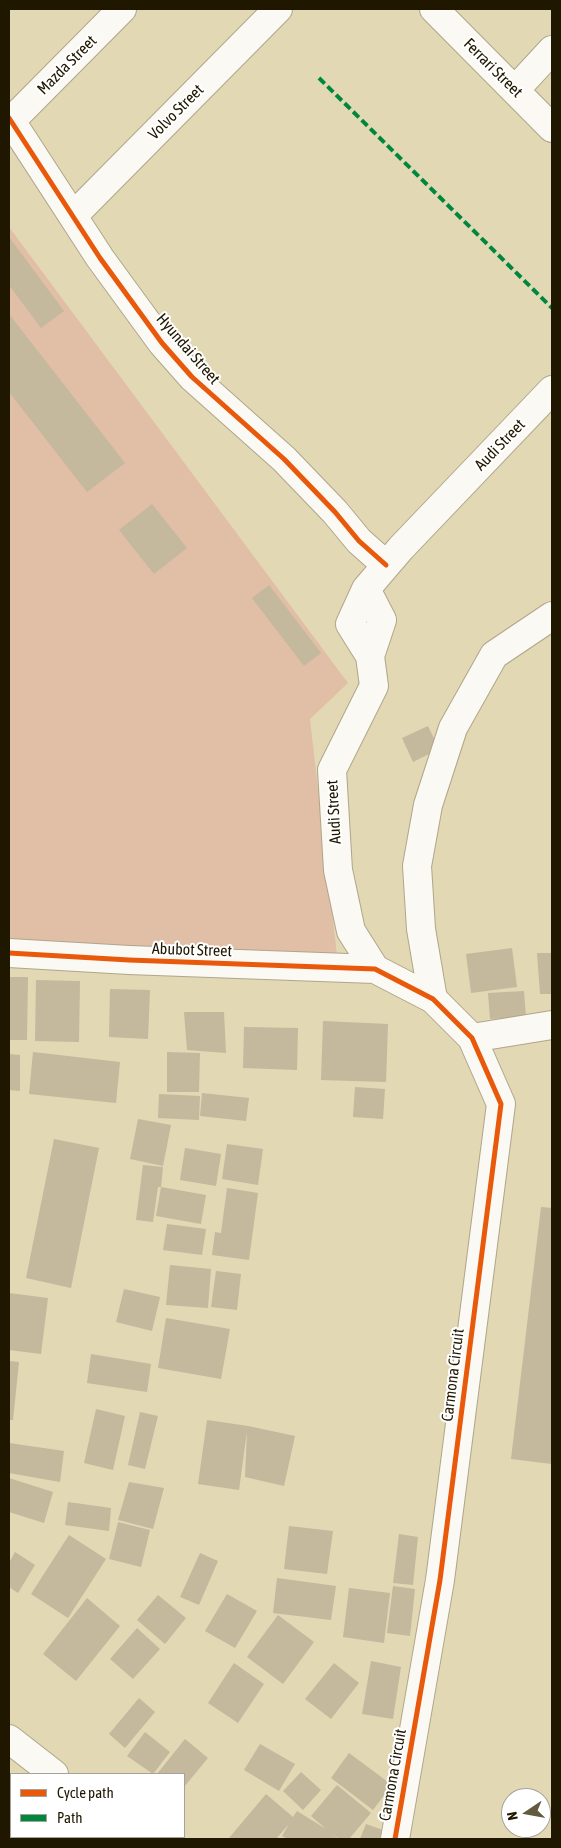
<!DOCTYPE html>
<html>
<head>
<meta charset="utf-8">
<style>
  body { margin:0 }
  #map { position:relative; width:561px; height:1848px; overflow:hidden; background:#e2d8b4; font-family:"Asap Condensed",sans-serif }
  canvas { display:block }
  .frame { position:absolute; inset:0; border:10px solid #1f1700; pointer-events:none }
  .legend { position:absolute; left:10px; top:1773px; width:175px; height:65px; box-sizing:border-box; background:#fff; border:1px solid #a5a299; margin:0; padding:6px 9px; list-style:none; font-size:15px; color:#1f1700 }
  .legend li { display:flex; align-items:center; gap:10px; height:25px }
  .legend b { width:25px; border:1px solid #a5a299 }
  .north { position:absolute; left:501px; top:1788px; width:50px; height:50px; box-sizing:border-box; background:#fff; border:1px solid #a5a299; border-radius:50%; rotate:258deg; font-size:14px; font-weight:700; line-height:20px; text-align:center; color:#1f1700 }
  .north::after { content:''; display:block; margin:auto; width:18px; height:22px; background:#635b3f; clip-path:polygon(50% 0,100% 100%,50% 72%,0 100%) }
</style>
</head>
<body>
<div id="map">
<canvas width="561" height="1848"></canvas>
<div class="frame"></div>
<ul class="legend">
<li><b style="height:6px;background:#e8590c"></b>Cycle path</li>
<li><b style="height:6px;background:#00873e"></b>Path</li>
</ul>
<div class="north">N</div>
</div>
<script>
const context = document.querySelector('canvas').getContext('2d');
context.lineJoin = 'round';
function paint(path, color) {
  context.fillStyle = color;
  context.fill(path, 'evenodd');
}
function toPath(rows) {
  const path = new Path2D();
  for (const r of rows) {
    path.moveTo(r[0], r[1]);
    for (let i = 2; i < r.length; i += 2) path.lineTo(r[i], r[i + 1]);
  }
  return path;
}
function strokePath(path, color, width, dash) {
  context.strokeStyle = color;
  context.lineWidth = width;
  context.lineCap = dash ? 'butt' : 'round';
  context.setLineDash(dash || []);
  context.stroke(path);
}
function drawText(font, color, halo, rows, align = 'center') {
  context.font = font + ' "Asap Condensed",sans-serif';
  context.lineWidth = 4;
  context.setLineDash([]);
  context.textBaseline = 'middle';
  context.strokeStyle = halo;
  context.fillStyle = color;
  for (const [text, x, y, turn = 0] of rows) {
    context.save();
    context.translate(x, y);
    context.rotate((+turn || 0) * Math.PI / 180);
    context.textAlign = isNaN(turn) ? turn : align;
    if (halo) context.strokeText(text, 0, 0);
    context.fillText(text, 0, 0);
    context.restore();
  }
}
const green = toPath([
  [9,227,348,683,310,719,338,964,9,944]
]);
const building = toPath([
  [9,237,64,311,41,328,9,285],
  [9,314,125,463,87,492,9,392],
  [152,504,187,548,154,574,119,530],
  [269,585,321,653,304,666,252,598],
  [428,726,439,749,413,762,402,738],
  [512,948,517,987,471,993,466,954],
  [537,953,552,953,552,994,540,994],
  [9,977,28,977,27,1040,9,1040],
  [36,980,80,981,79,1042,35,1041],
  [110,989,150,990,148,1039,109,1037],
  [524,991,526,1017,490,1019,488,993],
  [184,1012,224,1012,226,1053,187,1050],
  [323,1021,388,1024,386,1082,321,1080],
  [244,1027,298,1028,297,1070,243,1068],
  [33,1052,120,1062,116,1103,29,1094],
  [167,1052,200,1053,199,1092,167,1092],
  [9,1054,20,1055,20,1091,9,1090],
  [355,1087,385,1089,383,1119,353,1117],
  [202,1093,249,1098,246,1121,200,1116],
  [159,1094,200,1096,199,1120,158,1118],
  [138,1119,171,1125,163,1166,130,1159],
  [54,1139,99,1148,71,1288,26,1278],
  [227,1144,263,1149,258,1185,222,1179],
  [185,1148,221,1154,216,1186,180,1180],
  [143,1165,163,1167,161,1187,158,1187,153,1222,136,1220],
  [161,1187,206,1195,201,1224,156,1216],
  [227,1188,258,1193,249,1260,212,1255,215,1232,221,1233],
  [541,1207,552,1208,552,1464,511,1459],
  [167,1224,206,1229,202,1255,163,1250],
  [170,1265,211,1269,208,1308,166,1305],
  [216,1271,241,1274,237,1310,211,1307],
  [124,1289,160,1297,152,1331,116,1322],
  [9,1293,48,1298,41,1354,9,1350],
  [166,1318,230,1329,221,1379,158,1368],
  [91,1354,151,1364,147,1392,87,1383],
  [9,1361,19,1362,13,1420,9,1420],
  [96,1409,125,1416,113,1470,84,1463],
  [140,1412,158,1416,145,1469,128,1465],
  [207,1420,248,1426,295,1436,284,1486,245,1477,247,1431,239,1490,198,1484],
  [9,1443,64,1451,60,1482,9,1473],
  [9,1478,53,1492,44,1523,9,1512],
  [129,1482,164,1488,153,1529,118,1520],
  [68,1502,111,1508,109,1531,65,1525],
  [118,1522,150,1530,141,1567,109,1559],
  [289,1526,333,1531,327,1574,284,1569],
  [399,1534,418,1537,413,1585,393,1583],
  [69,1535,106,1559,68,1618,31,1594],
  [15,1552,35,1565,18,1593,9,1587,9,1563],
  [200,1553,218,1561,199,1605,180,1597],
  [277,1578,336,1586,331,1620,273,1613],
  [393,1586,415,1589,410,1636,387,1633],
  [349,1588,390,1593,384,1643,343,1637],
  [227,1594,257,1611,235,1648,205,1631],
  [158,1595,186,1618,165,1644,137,1620],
  [87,1598,120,1626,76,1681,43,1654],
  [278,1615,314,1642,283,1684,247,1657],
  [137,1628,160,1649,133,1679,110,1659],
  [371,1661,401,1667,393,1719,362,1714],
  [234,1663,264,1684,238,1723,208,1703],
  [334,1663,359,1683,331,1719,305,1699],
  [139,1698,155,1712,125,1748,109,1734],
  [145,1732,170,1752,153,1774,127,1756],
  [185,1739,208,1758,184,1787,184,1774,157,1774],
  [260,1744,295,1764,279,1791,244,1770],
  [349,1753,392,1785,373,1810,331,1778],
  [301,1772,321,1790,303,1810,283,1791],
  [337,1785,371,1813,349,1839,339,1839,331,1833,338,1839,288,1839,282,1836,289,1824,276,1839,231,1839,229,1838,266,1794,293,1817,297,1811,326,1829,311,1816],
  [366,1824,383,1830,379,1839,360,1839]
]);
const minor = toPath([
  [434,9,552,128],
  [515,90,552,50],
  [9,118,100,258,162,343,192,377,284,459,335,512,359,541,386,565],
  [11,121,122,9],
  [74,215,278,9],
  [366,589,382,620,370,656,374,686,332,770,338,870,351,931,375,969],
  [370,656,350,624,366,589,401,548,552,390],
  [9,953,129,960,375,969,433,999,472,1038,501,1104,440,1580,395,1839],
  [433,999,421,929,417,866,428,805,453,728,494,655,552,616],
  [472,1038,552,1025]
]);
const highway = toPath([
  [9,1739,54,1774],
  [130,1837,132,1839]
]);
const quiet = toPath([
  [319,78,552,308]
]);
const cycleway = toPath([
  [9,118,100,258,162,343,192,377,284,459,335,512,359,541,386,565],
  [9,953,129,960,375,969,433,999,472,1038,501,1104,440,1580,395,1839]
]);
const streetNames = [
  ["Mazda Street",67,65,-45],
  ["Ferrari Street",493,68,45],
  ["Volvo Street",176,112,-45],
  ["Hyundai Street",188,349,49],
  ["Audi Street",500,445,-46],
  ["Audi Street",334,812,-93],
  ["Abubot Street",192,950,2],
  ["Carmona Circuit",453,1375,-83],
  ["Carmona Circuit",393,1775,-80]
];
paint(green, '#e1bea6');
paint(building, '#c4b89d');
strokePath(minor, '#afa68a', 30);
strokePath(highway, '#afa68a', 30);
strokePath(minor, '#fbf9f4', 28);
strokePath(highway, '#fbf9f4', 28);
strokePath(quiet, '#00873e', 4, [8, 4]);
strokePath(cycleway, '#e8590c', 5);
drawText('16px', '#1f1700', '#fff', streetNames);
</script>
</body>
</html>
